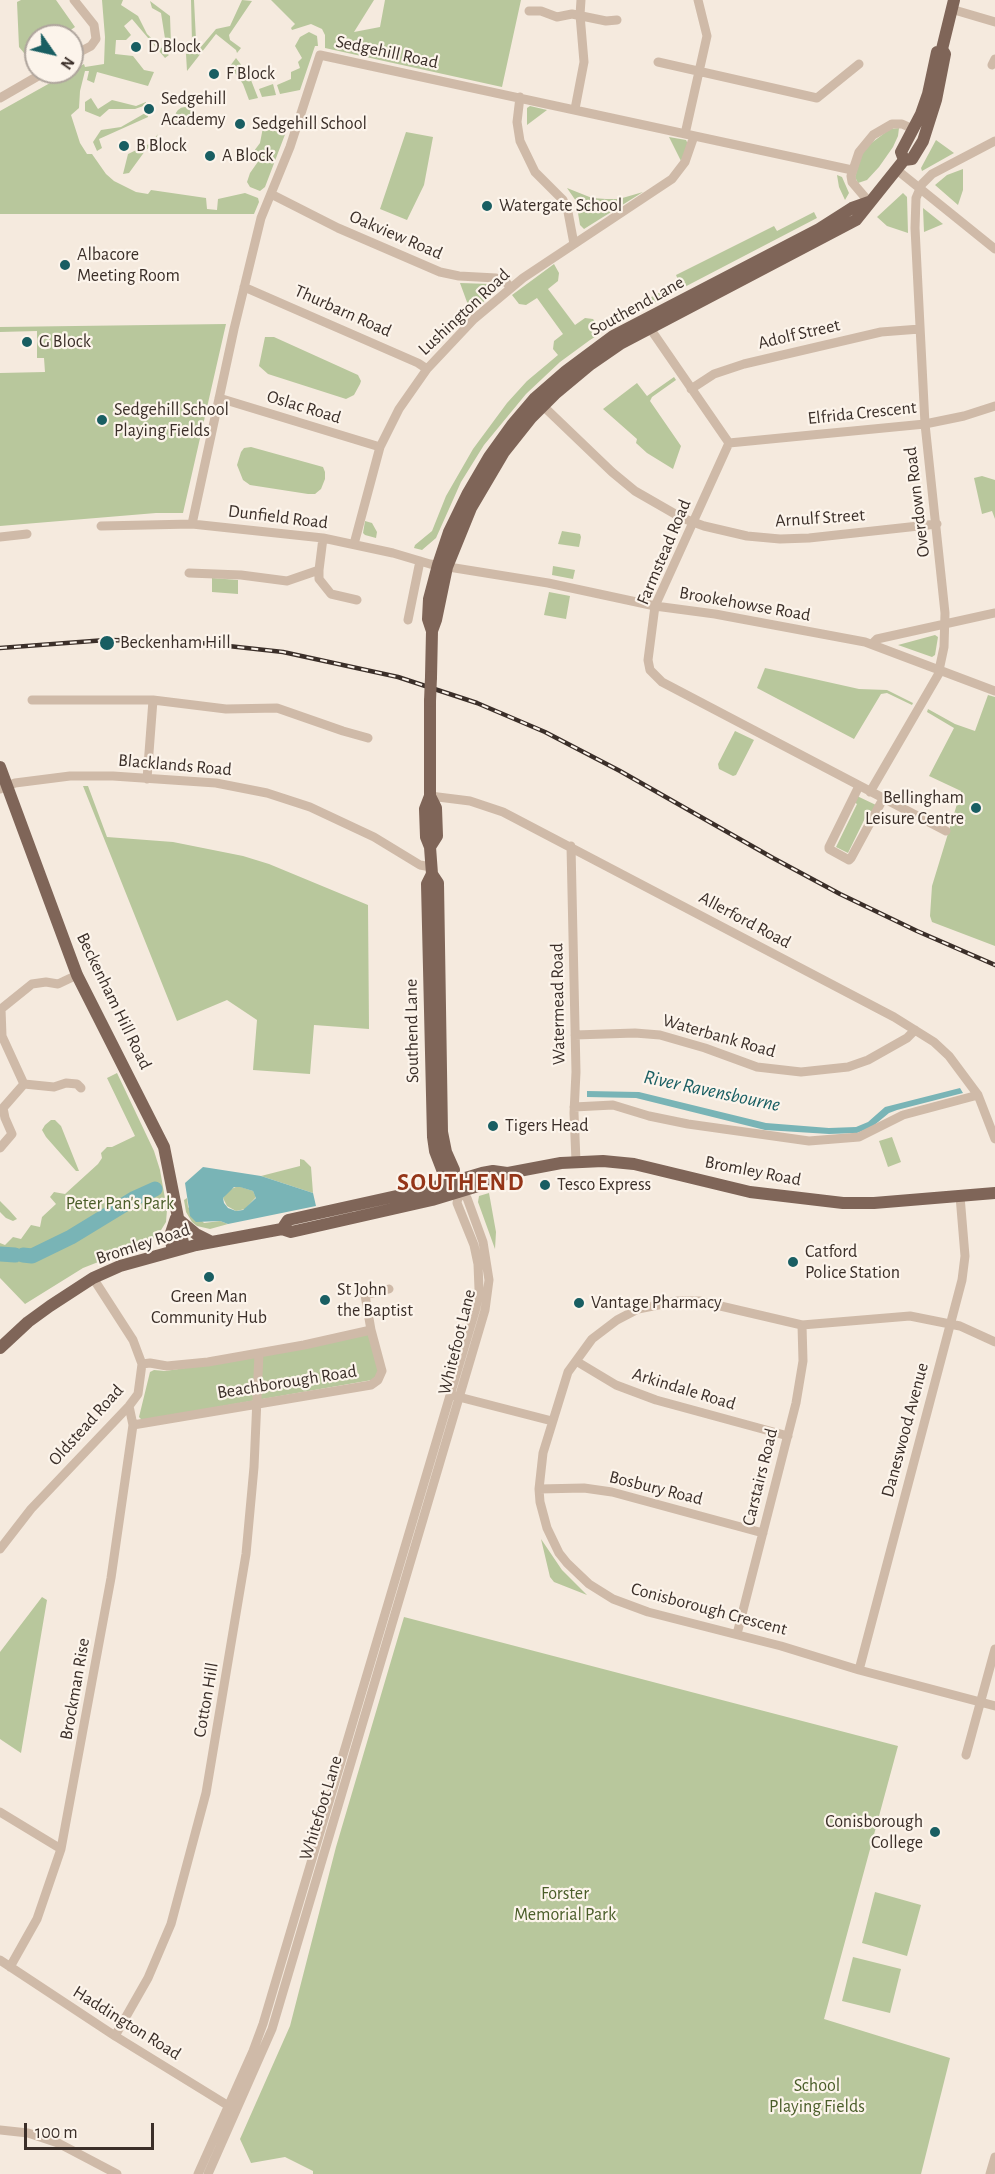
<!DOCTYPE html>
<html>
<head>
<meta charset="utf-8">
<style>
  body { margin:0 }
  #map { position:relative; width:995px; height:2174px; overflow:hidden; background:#f5eade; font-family:"Alegreya Sans",sans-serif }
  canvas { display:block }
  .north { position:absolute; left:24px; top:24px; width:60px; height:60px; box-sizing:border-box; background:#fcf4eb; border:2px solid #afa59d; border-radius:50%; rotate:124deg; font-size:16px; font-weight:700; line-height:24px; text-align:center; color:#3b2f29 }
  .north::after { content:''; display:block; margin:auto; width:21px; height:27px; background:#195e62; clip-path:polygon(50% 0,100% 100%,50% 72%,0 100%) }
  .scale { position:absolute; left:24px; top:2123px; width:130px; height:27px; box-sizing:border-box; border:3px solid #3b2f29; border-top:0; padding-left:8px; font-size:18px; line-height:21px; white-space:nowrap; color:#3b2f29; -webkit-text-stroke:4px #fcf4eb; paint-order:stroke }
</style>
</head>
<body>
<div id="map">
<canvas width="995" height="2174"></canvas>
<div class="north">N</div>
<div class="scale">100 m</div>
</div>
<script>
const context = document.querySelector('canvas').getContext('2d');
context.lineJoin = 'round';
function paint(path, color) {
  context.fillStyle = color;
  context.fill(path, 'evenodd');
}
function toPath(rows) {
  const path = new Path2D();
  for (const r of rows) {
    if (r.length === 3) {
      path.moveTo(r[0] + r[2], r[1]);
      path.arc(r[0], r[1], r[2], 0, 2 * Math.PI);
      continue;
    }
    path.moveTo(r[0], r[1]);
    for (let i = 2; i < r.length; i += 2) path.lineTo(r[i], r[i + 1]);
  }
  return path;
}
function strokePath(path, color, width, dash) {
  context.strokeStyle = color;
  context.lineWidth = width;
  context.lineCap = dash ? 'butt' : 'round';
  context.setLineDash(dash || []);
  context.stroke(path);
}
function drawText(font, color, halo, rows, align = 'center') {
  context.font = font + ' "Alegreya Sans",sans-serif';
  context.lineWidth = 4.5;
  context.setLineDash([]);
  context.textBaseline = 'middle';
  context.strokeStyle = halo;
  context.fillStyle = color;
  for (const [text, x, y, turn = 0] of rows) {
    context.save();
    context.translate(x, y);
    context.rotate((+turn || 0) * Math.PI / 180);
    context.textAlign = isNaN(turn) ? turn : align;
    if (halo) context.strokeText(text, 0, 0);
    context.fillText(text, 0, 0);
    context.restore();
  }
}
const green = toPath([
  [21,0,56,0,75,27,62,36,36,36,36,55,30,60,19,47,17,2],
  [102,0,123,0,121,5,138,16,147,34,169,55,165,58,132,19,124,26,131,35,126,40,116,40,115,54,133,56,144,70,154,72,148,86,97,72,94,83,87,80,89,71,85,71,80,91,79,108,71,115,80,143,87,154,92,154,106,174,114,181,136,192,148,194,151,190,206,198,207,209,217,210,218,199,245,193,258,198,259,202,254,214,0,214,0,111,84,64,85,67,104,64,105,37],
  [191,0,194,0,196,40,192,43],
  [242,0,252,1,229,35,230,40,241,48,237,53,236,50,216,34,187,71,186,54,200,48,216,29,230,26],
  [271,0,374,0,354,32,380,27,385,0,521,0,502,87,325,48,325,35,322,29,311,24,292,30,291,28,295,24],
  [150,1,170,16,171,44,175,50,172,52,166,45,161,13,152,8],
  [309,32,317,36,318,46,315,46,300,90,280,94,277,85,291,79,291,72,300,68,298,62,302,58,295,46,300,37],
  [236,58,249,75,258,98,249,100,243,84,230,66],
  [273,84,276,95,262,97,259,89],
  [91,98,98,109,112,100,136,106,146,102,146,105,135,109,109,109,100,117,85,111,85,102],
  [530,106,547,110,527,125,527,108],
  [185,117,10],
  [147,112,148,117,99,139,102,148,97,151,93,142,101,130,121,127],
  [264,122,289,124,265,187,260,191,250,187,247,182,250,173,262,156,254,151,260,143],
  [899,128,898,136,893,147,879,167,867,180,858,183,855,177,862,154,870,144,890,129],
  [406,132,433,137,424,185,407,220,380,209],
  [158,134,153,144,145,151,129,173,123,174,128,154,151,143],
  [669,137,686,140,688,144,681,161],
  [936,140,954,153,922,171,921,168],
  [963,169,963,190,958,205,935,185,947,175],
  [837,175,842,177,849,193,845,200,839,187],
  [567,188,592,198,606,199,619,199,643,192,584,229,580,225,576,201],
  [903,193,907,197,908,233,887,226,877,217],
  [923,208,943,224,924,232],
  [814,212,817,218,625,318,590,340,560,362,526,394,484,445,461,482,436,538,422,550,414,548,415,545,432,531,446,496,473,449,507,403,527,381,558,355,553,349,554,341,563,334,537,298,526,305,519,304,512,295,554,264,559,273,558,281,548,289,575,325,585,318,593,319,598,326,679,282,676,275,774,226,777,231],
  [460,283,491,284,495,285,497,290,471,313],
  [226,324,183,513,156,513,0,526,0,373,45,372,44,358,37,358,37,331,0,332,0,327],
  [265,337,274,337,358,375,361,381,360,384,354,395,346,399,268,374,259,366],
  [674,377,676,380,652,397,650,401,681,446,673,469,647,453,636,443,637,439,603,409,637,383,647,396],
  [251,447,323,467,325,472,325,479,321,489,315,494,308,494,250,485,243,480,237,465,241,452,244,448],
  [982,476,995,480,995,519,992,511,982,514,974,478],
  [365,521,372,523,377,532,376,538,365,535,363,533],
  [562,531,580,534,581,537,579,547,558,544],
  [553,566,575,570,573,579,552,575],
  [212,578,238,580,238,594,212,592],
  [549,592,570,596,566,619,544,615],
  [935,635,938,637,935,655,932,657,898,645],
  [765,668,859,689,887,690,913,703,912,705,887,693,881,694,854,739,757,688],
  [988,695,995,697,995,946,932,922,930,916,932,886,961,791,929,776,954,728,927,712,928,709,955,724,975,731],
  [735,731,754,740,736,775,733,776,719,769,718,764],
  [83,786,88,786,107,837,173,842,243,856,269,864,368,905,369,1029,314,1025,310,1074,253,1070,257,1020,227,1000,177,1021],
  [857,796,876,805,873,812,869,810,848,853,836,847,857,804,854,802],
  [117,1073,154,1151,160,1170,167,1210,166,1222,158,1235,149,1242,83,1268,25,1304,0,1278,0,1243,5,1245,13,1237,21,1239,31,1225,40,1227,42,1217,56,1204,50,1197,54,1192,65,1194,98,1164,102,1158,101,1153,107,1147,112,1147,135,1136,107,1078],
  [51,1120,55,1120,61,1126,79,1171,76,1171,46,1137,42,1130,45,1125],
  [892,1137,901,1162,888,1167,879,1141],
  [300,1159,304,1160,311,1167,313,1193,261,1176,300,1166],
  [238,1186,253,1191,256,1197,245,1209,236,1211,227,1206,223,1198,229,1190],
  [489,1193,496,1232,495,1249,478,1202,479,1196],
  [187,1198,188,1207,204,1223,220,1221,228,1224,210,1229,197,1226,192,1222,186,1212,184,1200],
  [0,1201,9,1210,17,1219,13,1221,6,1218,0,1212],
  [366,1334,370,1335,378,1370,378,1374,372,1380,142,1420,139,1417,150,1372,154,1370,165,1371,246,1359],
  [541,1539,562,1570,587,1595,554,1582,550,1577],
  [42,1597,47,1600,21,1753,0,1739,0,1652],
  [404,1617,898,1746,824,2019,950,2058,921,2174,313,2174,313,2171,285,2157,251,2163,240,2139,290,2026,336,1847],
  [875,1892,921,1905,907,1956,862,1943],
  [853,1957,901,1969,890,2013,842,2001]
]);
const water = toPath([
  [960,1088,963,1093,897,1110,889,1113,872,1127,857,1133,829,1134,765,1130,636,1098,587,1097,587,1091,639,1092,766,1123,829,1128,856,1127,868,1122,885,1107],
  [203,1167,261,1176,313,1193,316,1206,228,1224,220,1221,196,1222,190,1216,185,1183],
  [234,1187,240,1187,253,1191,256,1198,243,1210,236,1211,228,1208,224,1203,223,1198]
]);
const river = toPath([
  [0,1254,15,1255],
  [23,1255,32,1256,71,1237,135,1198,155,1189]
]);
const minor = toPath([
  [951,9,995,22],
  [529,11,541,11,557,17,572,14,606,21,617,20],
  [72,56,91,46,96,39,94,25,74,0],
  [658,62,817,98,859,64],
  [992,65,995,59],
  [520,97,517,122,520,141,535,172,563,200,568,212,574,244],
  [0,98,45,72],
  [575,109,584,62,580,15,581,0],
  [685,134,707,36,698,0],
  [897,170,995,249],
  [271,194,338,228,440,272,459,276,496,278,505,281,511,288],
  [869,202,852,182,851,176,859,152,873,135,892,124,902,124,913,129],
  [244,287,418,363,427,369],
  [647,324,729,443,655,606,648,660,650,670,662,682,946,831],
  [691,389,714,374,744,364,881,332,920,329],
  [219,398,380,447],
  [540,403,612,472,635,491,682,518,704,526,747,536,780,539,809,538,937,524],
  [729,443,925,424,964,416,995,406],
  [192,524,234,329,261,218,290,147,320,55,852,170],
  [101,526,192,524,323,538,393,553,430,564,548,583,655,606,715,614,865,642,995,691],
  [0,537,27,534],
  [354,544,380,447,399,409,427,369,474,319,523,278,672,179,685,162,694,136],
  [319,570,319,579,331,594,357,600],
  [189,573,241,575,287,581,319,570,323,538],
  [408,620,420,561],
  [872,644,877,639,995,613],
  [32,700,153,700,226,709,277,708,343,731,368,738],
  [147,779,153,700],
  [859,786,829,847,829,849,849,860,851,858,883,799],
  [0,789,15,783,70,776,113,776,216,783,267,793,310,807,374,837,420,865,431,867],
  [870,792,938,675,944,647,945,613,925,424,915,228,916,198,922,184,932,174,995,141],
  [430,796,470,801,503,812,894,1017,934,1042,949,1056,978,1095,995,1139],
  [571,846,576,1072,574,1113,576,1161],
  [1,1009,32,984,46,982,58,984,77,975],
  [575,1035,635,1033,660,1035,705,1048,757,1067,801,1072,848,1067,868,1060,907,1038,915,1030],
  [24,1084,54,1087,66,1083,77,1084,81,1088],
  [574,1107,613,1105,649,1116,688,1124,809,1141,859,1137,903,1115,978,1095],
  [0,1148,12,1134,5,1118,3,1108,24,1084,2,1036,1,1009],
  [371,1330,365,1295,389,1289],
  [995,1342,960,1326,910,1316,802,1325,699,1301,678,1301,638,1309,617,1320,592,1339,568,1372,543,1453,539,1489,540,1502,547,1528,559,1553,567,1563,589,1584,613,1599,648,1612,781,1646,859,1670,995,1706],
  [576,1361,616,1385,656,1400,788,1436],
  [455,1396,552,1421],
  [133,1425,371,1385,378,1380,382,1371,371,1330,304,1345,208,1362,167,1366,150,1363,142,1364],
  [539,1489,584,1488,612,1492,763,1533],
  [0,1549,31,1509,129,1406,138,1394,142,1364,133,1340,93,1278],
  [737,1634,796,1403,803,1361,802,1325],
  [859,1670,962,1280,965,1256,960,1196],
  [966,1755,995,1649],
  [0,1812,61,1849],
  [0,1960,115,2036,232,2108],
  [10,1967,37,1919,61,1849,111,1578,133,1425,129,1406],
  [115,2036,148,1978,171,1924,206,1793,246,1554,254,1467,259,1353],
  [0,2130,28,2133,58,2143,117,2174],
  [198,2174,253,2051,263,2024,476,1308,479,1289,478,1264,474,1245,457,1203,459,1192,467,1198,483,1242,489,1280,485,1310,272,2029,208,2174],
  [990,2174,995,2157]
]);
const major = toPath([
  [904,160,901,152,921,114,928,94,937,52],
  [432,631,428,619,429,599,438,565,449,532,468,493,489,457,512,425,535,398,566,371,613,336,819,229,852,208,869,202],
  [431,677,432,631,436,620,447,567,471,508,504,452,531,418,555,394,591,364,620,344,856,220,904,160,912,159,923,141,936,100,945,54,942,49,954,0],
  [430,701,430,796,425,809,426,837,430,847,432,874,427,884,433,1137,435,1151,445,1177,453,1181],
  [0,767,77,975,164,1147,184,1248],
  [430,796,436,808,437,836,430,847],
  [432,874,438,883,442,1132,446,1152,454,1170,453,1181,456,1186],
  [177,1218,196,1234,212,1242],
  [282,1229,288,1220,428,1189,482,1173,493,1171,507,1173],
  [173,1251,170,1236,176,1218],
  [0,1348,28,1322,50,1306,93,1278,120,1266,196,1245,282,1229,291,1232,432,1200,488,1183,508,1173,561,1163,603,1161,634,1164,750,1192,843,1203,874,1203,995,1193]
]);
const rail = toPath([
  [0,648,106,640,183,641,283,652,398,677,477,703,545,732,620,771,773,858,840,894,917,931,995,965]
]);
const majorBridge = toPath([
  [430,701,431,677]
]);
const markers = [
  [136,47,6,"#195e62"],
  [214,74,6,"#195e62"],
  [149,109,6,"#195e62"],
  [240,124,6,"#195e62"],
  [124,146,6,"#195e62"],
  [210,156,6,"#195e62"],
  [487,206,6,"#195e62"],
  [65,265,6,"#195e62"],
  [27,342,6,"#195e62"],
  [102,420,6,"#195e62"],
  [107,643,8,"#195e62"],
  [976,808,6,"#195e62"],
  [493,1126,6,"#195e62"],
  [545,1185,6,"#195e62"],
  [793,1262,6,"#195e62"],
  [209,1277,6,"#195e62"],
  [325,1300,6,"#195e62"],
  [579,1303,6,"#195e62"],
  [935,1832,6,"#195e62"]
];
const poiNames = [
  ["D Block",148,47],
  ["F Block",226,74],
  ["Sedgehill",161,99],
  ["Academy",161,120],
  ["Sedgehill School",252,124],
  ["B Block",136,146],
  ["A Block",222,156],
  ["Watergate School",499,206],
  ["Albacore",77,255],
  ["Meeting Room",77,276],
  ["G Block",39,342],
  ["Sedgehill School",114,410],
  ["Playing Fields",114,431],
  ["Beckenham Hill",120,643],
  ["Bellingham",964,798,"right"],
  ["Leisure Centre",964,819,"right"],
  ["Tigers Head",505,1126],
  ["Tesco Express",557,1185],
  ["Catford",805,1252],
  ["Police Station",805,1273],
  ["St John",337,1290],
  ["the Baptist",337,1311],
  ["Green Man",209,1297,"center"],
  ["Community Hub",209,1318,"center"],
  ["Vantage Pharmacy",591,1303],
  ["Conisborough",923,1822,"right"],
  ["College",923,1843,"right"]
];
const streetNames = [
  ["Sedgehill Road",387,52,12],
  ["Oakview Road",396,235,23],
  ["Southend Lane",637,306,-29],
  ["Thurbarn Road",343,311,24],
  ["Lushington Road",464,312,-43],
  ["Adolf Street",799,334,-13],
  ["Oslac Road",304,407,17],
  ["Elfrida Crescent",862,413,-6],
  ["Overdown Road",917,502,-97],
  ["Dunfield Road",278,517,7],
  ["Arnulf Street",820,518,-4],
  ["Farmstead Road",664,552,-67],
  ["Brookehowse Road",745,604,10],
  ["Blacklands Road",175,765,5],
  ["Allerford Road",745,920,28],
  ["Beckenham Hill Road",114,1001,64],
  ["Watermead Road",558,1004,-91],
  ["Southend Lane",412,1031,-91],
  ["Waterbank Road",719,1036,16],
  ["Bromley Road",753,1171,11],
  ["Bromley Road",143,1244,-18],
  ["Whitefoot Lane",457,1342,-76],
  ["Beachborough Road",287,1382,-9],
  ["Arkindale Road",684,1389,17],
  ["Oldstead Road",86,1425,-48],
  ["Daneswood Avenue",905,1430,-75],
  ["Carstairs Road",760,1477,-76],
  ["Bosbury Road",656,1488,14],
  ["Conisborough Crescent",709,1609,15],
  ["Brockman Rise",75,1689,-80],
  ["Cotton Hill",206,1700,-80],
  ["Whitefoot Lane",321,1808,-73],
  ["Haddington Road",127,2023,32]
];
const parkNames = [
  ["Peter Pan's Park",120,1204],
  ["Forster",565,1894],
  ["Memorial Park",565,1915],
  ["School",817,2086],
  ["Playing Fields",817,2107]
];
const waterNames = [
  ["River Ravensbourne",712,1091,12]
];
const districtNames = [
  ["SOUTHEND",461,1183]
];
paint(green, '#b8c79c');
paint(water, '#79b4b6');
strokePath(river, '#79b4b6', 15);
strokePath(minor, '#cfbaa8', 9);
strokePath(major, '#7f6558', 12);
strokePath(rail, '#3b2f29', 4.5);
strokePath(rail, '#fcf4eb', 2, [7]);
strokePath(majorBridge, '#7f6558', 12);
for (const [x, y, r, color] of markers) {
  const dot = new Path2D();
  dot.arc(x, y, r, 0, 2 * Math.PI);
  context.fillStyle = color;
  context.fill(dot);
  strokePath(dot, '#fcf4eb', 2);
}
drawText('18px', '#3b2f29', '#fcf4eb', poiNames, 'left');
drawText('18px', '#3b2f29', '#fcf4eb', streetNames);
drawText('18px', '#4a5d29', '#fcf4eb', parkNames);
drawText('italic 20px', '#195e62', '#fcf4eb', waterNames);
context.letterSpacing = '1.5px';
drawText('bold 24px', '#943518', '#fcf4eb', districtNames);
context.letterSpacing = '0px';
</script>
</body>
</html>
